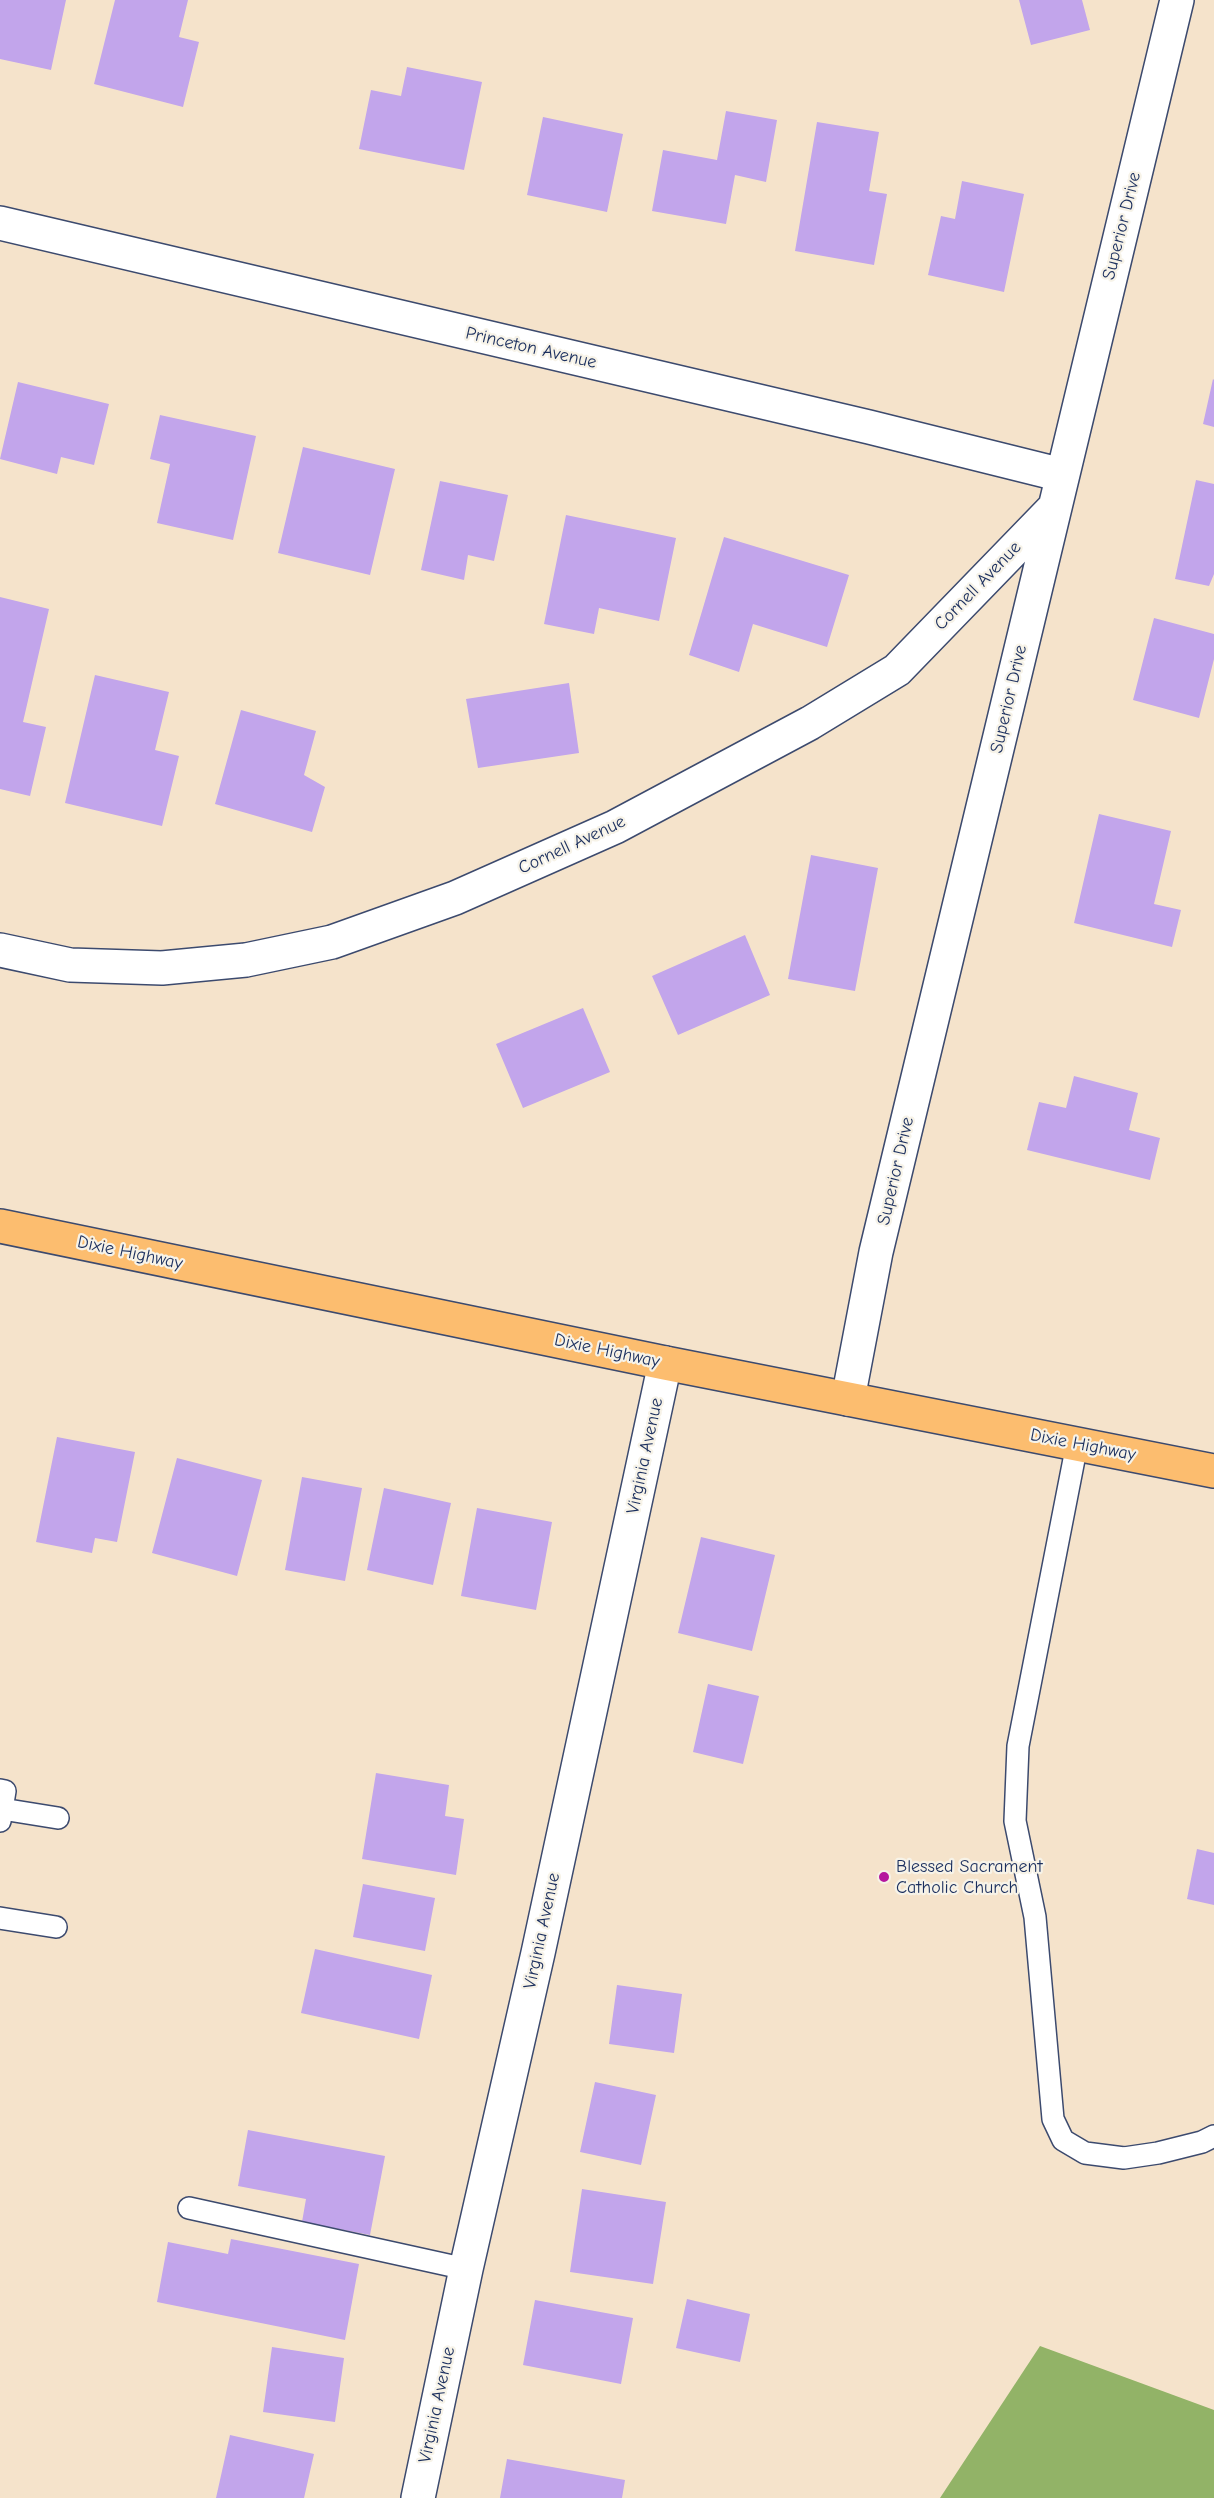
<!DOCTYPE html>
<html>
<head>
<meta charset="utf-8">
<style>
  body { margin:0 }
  canvas { display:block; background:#f5e3cb }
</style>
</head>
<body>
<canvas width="1214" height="2498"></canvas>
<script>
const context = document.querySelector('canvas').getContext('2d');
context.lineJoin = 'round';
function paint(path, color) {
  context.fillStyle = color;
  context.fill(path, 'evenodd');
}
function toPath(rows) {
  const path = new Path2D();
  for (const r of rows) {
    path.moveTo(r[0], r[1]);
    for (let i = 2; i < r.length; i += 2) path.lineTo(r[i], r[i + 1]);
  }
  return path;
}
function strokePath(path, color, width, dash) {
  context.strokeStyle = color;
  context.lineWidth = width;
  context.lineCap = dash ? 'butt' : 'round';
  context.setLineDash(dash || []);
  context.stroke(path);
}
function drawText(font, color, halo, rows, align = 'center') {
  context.font = font + ' "Comic Neue",sans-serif';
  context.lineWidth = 4.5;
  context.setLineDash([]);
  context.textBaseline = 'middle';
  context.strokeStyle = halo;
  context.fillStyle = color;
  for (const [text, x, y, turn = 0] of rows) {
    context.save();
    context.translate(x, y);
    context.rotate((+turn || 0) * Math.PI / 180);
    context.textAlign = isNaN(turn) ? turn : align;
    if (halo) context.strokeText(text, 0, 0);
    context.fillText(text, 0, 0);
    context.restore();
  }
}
const forest = toPath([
  [1040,2346,1214,2410,1214,2498,940,2498]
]);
const building = toPath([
  [0,0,66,0,51,70,0,59],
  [115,0,188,0,179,37,199,42,183,107,94,84],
  [1019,0,1082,0,1090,30,1031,45],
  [407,67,482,82,464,170,359,149,371,90,401,96],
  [726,111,777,120,766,182,735,175,726,224,652,211,663,150,717,160],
  [543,117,623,134,607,212,527,195],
  [817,122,879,132,869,191,887,194,874,265,795,251],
  [962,181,1024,194,1004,292,928,275,941,216,955,219],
  [1213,379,1214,380,1214,427,1203,424],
  [18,382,109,404,94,465,61,457,57,474,0,459],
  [160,415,256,436,233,540,157,523,170,464,150,459],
  [303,447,395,469,370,575,278,553],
  [1196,480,1214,484,1214,574,1209,586,1175,579],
  [440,481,508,495,494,561,468,555,464,580,421,570],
  [566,515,676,538,659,621,599,608,594,634,544,624],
  [724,537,849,575,827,647,753,624,739,672,689,655],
  [0,597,49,609,23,722,46,727,30,796,0,789],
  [1154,618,1214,634,1214,659,1199,718,1133,700],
  [95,675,169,692,155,750,179,756,162,826,65,803],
  [569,683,579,753,478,768,466,699],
  [241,710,316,731,304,775,325,787,312,832,215,804],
  [1099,814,1171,831,1154,904,1181,910,1172,947,1074,923],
  [811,855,878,868,855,991,788,979],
  [745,935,770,995,678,1035,652,976],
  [583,1008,610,1072,523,1108,496,1044],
  [1074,1076,1138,1093,1129,1130,1160,1138,1150,1180,1027,1150,1039,1102,1066,1108],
  [57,1437,135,1452,117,1542,95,1538,92,1553,36,1542],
  [177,1458,262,1480,237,1576,152,1553],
  [302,1477,362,1488,345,1581,285,1570],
  [384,1488,451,1503,433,1585,367,1570],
  [477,1508,552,1522,536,1610,461,1596],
  [701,1537,775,1555,752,1651,678,1633],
  [708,1684,759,1696,743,1764,693,1752],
  [376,1773,449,1785,445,1816,464,1819,456,1875,362,1859],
  [1197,1849,1214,1853,1214,1905,1187,1899],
  [363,1884,435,1898,425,1951,353,1937],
  [315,1949,432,1975,419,2039,301,2013],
  [617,1985,682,1994,674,2053,609,2044],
  [595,2082,656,2095,641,2165,580,2152],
  [248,2130,385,2156,370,2235,302,2222,306,2199,238,2186],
  [582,2189,666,2202,653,2284,570,2272],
  [231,2239,359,2264,345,2340,157,2302,168,2242,228,2254],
  [687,2299,750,2314,740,2362,676,2348],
  [535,2300,633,2318,621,2384,523,2365],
  [272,2347,344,2358,335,2422,263,2412],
  [230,2435,314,2454,304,2498,216,2498],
  [507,2459,625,2480,622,2498,500,2498]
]);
const service = toPath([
  [1077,1444,1018,1746,1015,1821,1035,1917,1053,2119,1063,2140,1085,2153,1124,2158,1158,2153,1202,2142,1214,2136],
  [0,1790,5,1791,0,1821],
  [2,1809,58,1818],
  [0,1918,56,1927],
  [189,2208,466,2269]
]);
const minor = toPath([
  [0,223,869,427,1062,475],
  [0,950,70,965,162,968,246,960,332,942,455,898,615,827,810,723,897,670,1054,508],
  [848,1399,876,1252,1177,0],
  [418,2498,466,2269,538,1953,665,1363]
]);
const primary = toPath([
  [0,1226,665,1363,1214,1471]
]);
const markers = [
  [884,1877,6,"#b5179e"]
];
const streetNames = [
  ["Superior Drive",1122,226,-76],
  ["Princeton Avenue",531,348,13],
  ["Cornell Avenue",978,586,-46],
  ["Superior Drive",1009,699,-77],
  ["Cornell Avenue",572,845,-25],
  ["Superior Drive",896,1171,-77],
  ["Dixie Highway",130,1253,12],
  ["Dixie Highway",607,1351,12],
  ["Dixie Highway",1083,1445,11],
  ["Virginia Avenue",645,1456,-78],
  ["Virginia Avenue",542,1931,-78],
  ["Virginia Avenue",437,2405,-78]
];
const poiNames = [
  ["Blessed Sacrament",896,1867],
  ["Catholic Church",896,1888]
];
paint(forest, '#92b367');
paint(building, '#c2a5eb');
strokePath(service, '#3c4a6e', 24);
strokePath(minor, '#3c4a6e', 36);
strokePath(primary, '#3c4a6e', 36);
strokePath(service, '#fff', 21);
strokePath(minor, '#fff', 33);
strokePath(primary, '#fcbd6f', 33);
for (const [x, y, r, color] of markers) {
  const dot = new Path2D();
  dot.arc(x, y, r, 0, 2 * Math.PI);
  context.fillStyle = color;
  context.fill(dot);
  strokePath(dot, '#f7f3e8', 2);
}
drawText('18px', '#1b2f5e', '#f7f3e8', streetNames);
drawText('18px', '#1b2f5e', '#f7f3e8', poiNames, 'left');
</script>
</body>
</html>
